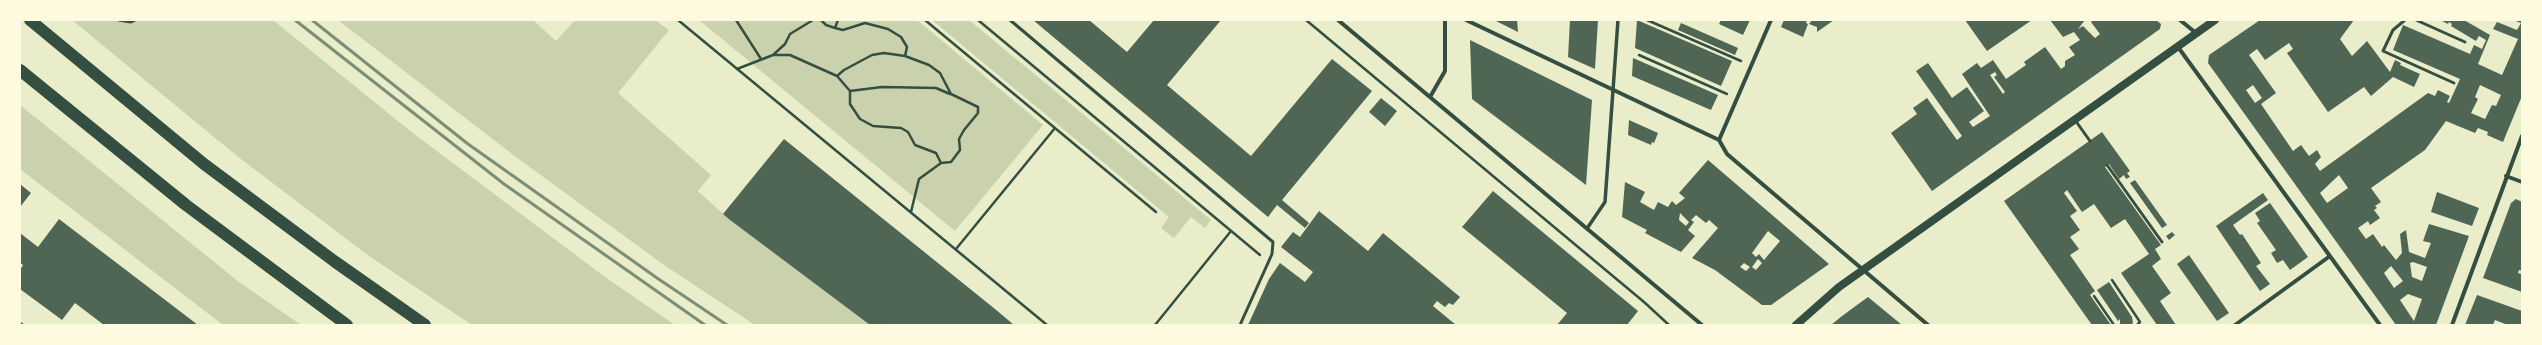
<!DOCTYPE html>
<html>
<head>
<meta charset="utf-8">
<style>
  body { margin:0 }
  #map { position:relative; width:2542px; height:345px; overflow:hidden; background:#e9edc9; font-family:Rubik,sans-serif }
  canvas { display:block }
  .frame { position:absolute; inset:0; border:21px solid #fefae0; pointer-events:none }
</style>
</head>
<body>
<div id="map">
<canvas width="2542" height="345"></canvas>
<div class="frame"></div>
</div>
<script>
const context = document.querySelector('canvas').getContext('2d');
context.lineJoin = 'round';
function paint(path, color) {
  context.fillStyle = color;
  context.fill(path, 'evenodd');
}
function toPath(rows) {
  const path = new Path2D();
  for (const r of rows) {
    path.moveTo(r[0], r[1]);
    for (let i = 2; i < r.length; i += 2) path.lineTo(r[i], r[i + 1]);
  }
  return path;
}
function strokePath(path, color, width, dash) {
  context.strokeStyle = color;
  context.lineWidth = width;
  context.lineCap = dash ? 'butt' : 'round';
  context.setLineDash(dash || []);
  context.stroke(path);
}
const green = toPath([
  [72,20,273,20,414,134,605,277,675,325,472,325,369,256,237,156],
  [338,20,533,20,556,41,575,20,655,20,669,30,618,93,711,175,698,191,730,220,870,325,755,325,664,265,516,157],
  [699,20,917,20,1043,125,955,231],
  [932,20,969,20,1211,220,1205,228,1191,217,1174,238,1161,228,1169,217],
  [20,105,239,282,301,325,223,325,20,169]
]);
const building = toPath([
  [1033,20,1089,20,1127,52,1154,20,1221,20,1167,85,1251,156,1332,59,1372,91,1282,200,1309,223,1305,228,1277,205,1268,217],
  [1494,20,1517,20,1518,32],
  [1570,20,1598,20,1595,69,1568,57],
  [1637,20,1732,61,1721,86,1635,48],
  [1721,20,1750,20,1743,35,1719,24],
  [1784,20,1807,20,1806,23,1808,24,1803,37,1781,27],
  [1812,20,1834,20,1817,32,1817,27,1809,24],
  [1965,20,2032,20,1987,51],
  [2050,20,2085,20,2078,29,2083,26,2095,38,2100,34,2091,22,2093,20,2156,20,2161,24,2160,29,1932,191,1891,133,1917,114,1913,108,1927,98,1957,140,1962,136,1916,71,1928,63,1952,98,1967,87,1984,111,1969,122,1973,127,1990,116,1962,74,1977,63,1981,68,1993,60,2006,79,2026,65,2024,62,2045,47,2061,69,2065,66,2065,61,2075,55,2069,47,2080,40,2074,32,2063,37],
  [1995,72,1997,75,1994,77,2005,92,2003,94,1990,75],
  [2260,20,2354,20,2340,39,2352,56,2367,41,2390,72,2395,60,2401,63,2400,65,2420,74,2414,87,2393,77,2371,96,2364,87,2328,112,2287,53,2293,49,2289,43,2265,60,2257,49,2249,55,2276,93,2261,104,2293,151,2301,145,2309,156,2317,150,2321,157,2315,164,2320,171,2428,93,2435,96,2438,90,2450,96,2447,102,2449,103,2460,79,2393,50,2403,25,2470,54,2474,45,2482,49,2486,40,2479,36,2476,41,2451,26,2452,24,2449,22,2448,24,2440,20,2464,20,2490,35,2478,64,2502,75,2518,39,2493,29,2497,22,2517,30,2521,23,2513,20,2522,20,2522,96,2503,142,2487,135,2488,132,2478,128,2475,133,2446,121,2425,150,2371,188,2381,202,2375,206,2377,208,2374,210,2380,218,2370,225,2368,221,2358,228,2366,239,2373,234,2382,247,2384,245,2396,260,2402,253,2400,234,2406,230,2409,252,2425,258,2431,243,2423,241,2429,224,2469,236,2436,325,2396,325,2208,63,2209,55],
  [2253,85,2262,98,2255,103,2246,90],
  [2480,85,2501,95,2496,106,2492,105,2485,119,2471,113,2478,99,2475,97],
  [2339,175,2348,188,2327,203,2320,193],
  [2413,262,2427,267,2422,281,2412,277,2410,263],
  [2391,266,2403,281,2394,288,2384,273],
  [2408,294,2422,299,2414,321,2400,300],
  [1681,23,1738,48,1735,55,1678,30],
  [1470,40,1592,100,1586,185,1472,99],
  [1633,58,1718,95,1711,110,1632,76],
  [1381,98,1397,111,1385,126,1369,112],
  [1629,120,1658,133,1654,143,1652,142,1651,145,1628,135],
  [2102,132,2130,171,2127,173,2130,177,2126,179,2124,175,2119,179,2109,164,2105,167,2161,245,2155,249,2161,259,2152,266,2171,293,2160,301,2176,325,2157,325,2121,273,2149,254,2125,219,2111,228,2094,204,2082,212,2067,190,2064,193,2077,211,2070,216,2080,230,2070,237,2079,249,2070,255,2095,291,2090,295,2111,325,2092,325,2004,201],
  [784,139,995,309,1014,325,870,325,730,220,723,214],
  [1708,160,1778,220,1829,264,1771,305,1762,305,1715,270,1692,258,1718,228,1709,220,1706,223,1696,215,1691,220,1694,222,1688,230,1695,236,1681,252,1645,233,1647,230,1622,217,1625,182,1645,192,1640,202,1654,210,1658,202,1668,207,1672,201,1676,205,1685,198,1679,193],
  [1680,213,1689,222,1686,226,1679,220],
  [1768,231,1780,241,1764,260,1759,254,1756,257,1752,253],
  [1758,259,1762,263,1756,270,1752,267],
  [1744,263,1750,267,1746,271,1740,267],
  [2135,180,2167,225,2162,228,2130,183],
  [20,184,31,193,20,207],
  [1493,191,1638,311,1627,325,1557,325,1567,313,1462,227],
  [2437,192,2479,208,2472,226,2431,212],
  [2263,193,2268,200,2233,225,2240,235,2242,234,2261,263,2256,266,2270,284,2260,291,2216,226],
  [2516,199,2522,202,2522,271,2519,270,2518,273,2522,274,2522,292,2483,278,2511,203],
  [2270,203,2308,257,2290,270,2283,260,2277,263,2271,253,2276,250,2257,223,2260,221,2255,213],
  [1319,211,1368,251,1383,233,1460,297,1453,305,1449,303,1445,307,1437,301,1433,306,1456,325,1248,325,1269,279,1280,263,1305,282,1313,272,1281,247,1293,232,1300,237],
  [59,219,198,325,104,325,75,303,62,320,20,289,20,270,23,265,20,263,20,233,38,247],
  [2172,232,2175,235,2169,240,2166,236],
  [2189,255,2229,313,2217,321,2177,264],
  [2109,282,2132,317,2133,323,2130,325,2120,325,2120,319,2118,321,2097,290],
  [2477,295,2522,311,2522,325,2508,325,2495,320,2493,325,2465,325],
  [1868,297,1902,325,1831,325,1842,316]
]);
const path = toPath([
  [678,20,1047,325],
  [736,20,761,59],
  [821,20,826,25,835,28],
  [838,20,835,28,843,30,865,23,888,29,901,37,907,47,905,56,929,65,940,73,951,94,978,107,978,113,964,130,959,139,960,150,951,162,941,163,919,179,911,212],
  [925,20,1156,212],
  [978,20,1260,255],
  [1306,20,1644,302,1669,325],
  [1647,20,1741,61],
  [773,55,790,55,837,76,850,91,850,104,860,119,873,126,901,128,908,132,915,145,936,153,941,163],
  [1639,55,1727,94],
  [737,69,773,55,785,44,790,34,813,20],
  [837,76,844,70,872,55,884,53,905,56],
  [850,91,882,87,936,88,950,94],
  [956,249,1055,128],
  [2112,280,2140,322,2137,325],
  [2094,296,2114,325],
  [20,323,23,325],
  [1155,325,1231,231]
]);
const service = toPath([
  [119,20,131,22,135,20],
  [1010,20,1273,242,1272,254,1240,325],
  [2405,20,2393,30,2383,51,2454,83],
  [2416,20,2465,42],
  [2075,120,2090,141],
  [2107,165,2162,242]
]);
const pedestrian = toPath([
  [1588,227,1605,202,1618,20]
]);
const minor = toPath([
  [1338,20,1702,325],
  [1466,20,1719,140],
  [2180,20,2196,33],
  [2178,47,2380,325],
  [1430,97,1445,71,1445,20],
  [1719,140,1727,154,1928,325],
  [1719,140,1771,20],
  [2506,176,2522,182],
  [2235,325,2330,256],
  [2452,325,2522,136]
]);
const secondary = toPath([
  [1796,325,1839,287,2215,20]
]);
const motorway = toPath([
  [30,20,204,164,334,261,425,325],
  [20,70,186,205,347,325]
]);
const rail = toPath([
  [295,20,504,184,705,325],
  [312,20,468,144,657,278,727,325]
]);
paint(green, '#cad2ad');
paint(building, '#4f6655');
strokePath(path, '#344e41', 2.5);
strokePath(service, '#344e41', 3);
strokePath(pedestrian, '#344e41', 3.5);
strokePath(minor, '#344e41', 4);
strokePath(secondary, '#344e41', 8);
strokePath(motorway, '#344e41', 12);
strokePath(rail, '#7c8e77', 3);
</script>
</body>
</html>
